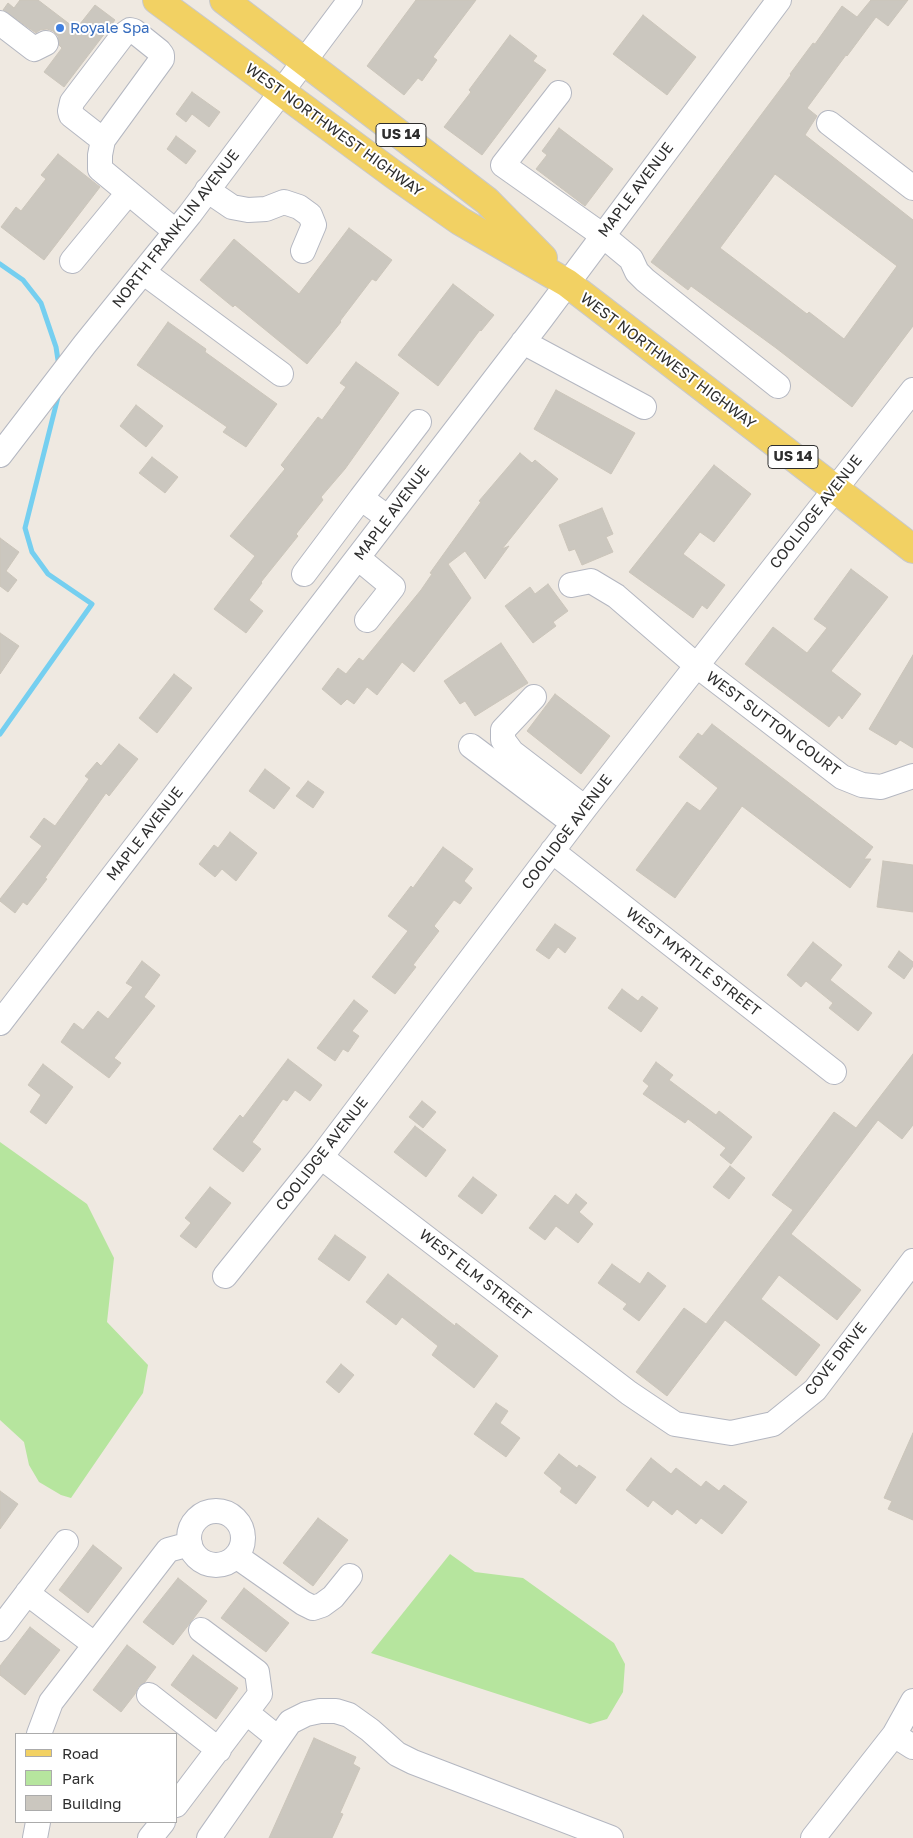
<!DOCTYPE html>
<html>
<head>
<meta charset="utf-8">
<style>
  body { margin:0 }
  #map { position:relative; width:913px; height:1838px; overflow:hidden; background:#efe9e1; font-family:"Golos Text",sans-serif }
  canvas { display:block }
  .legend { position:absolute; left:15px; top:1733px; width:162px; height:90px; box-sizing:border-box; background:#fff; border:1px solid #ababab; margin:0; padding:6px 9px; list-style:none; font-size:15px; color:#2e2e2e }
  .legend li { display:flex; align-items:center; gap:10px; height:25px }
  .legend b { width:25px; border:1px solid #ababab }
</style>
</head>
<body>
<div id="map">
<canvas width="913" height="1838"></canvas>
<ul class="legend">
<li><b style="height:6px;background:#f2d163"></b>Road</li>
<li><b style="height:14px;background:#b6e59e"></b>Park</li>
<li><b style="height:14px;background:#cbc7bf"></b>Building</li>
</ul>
</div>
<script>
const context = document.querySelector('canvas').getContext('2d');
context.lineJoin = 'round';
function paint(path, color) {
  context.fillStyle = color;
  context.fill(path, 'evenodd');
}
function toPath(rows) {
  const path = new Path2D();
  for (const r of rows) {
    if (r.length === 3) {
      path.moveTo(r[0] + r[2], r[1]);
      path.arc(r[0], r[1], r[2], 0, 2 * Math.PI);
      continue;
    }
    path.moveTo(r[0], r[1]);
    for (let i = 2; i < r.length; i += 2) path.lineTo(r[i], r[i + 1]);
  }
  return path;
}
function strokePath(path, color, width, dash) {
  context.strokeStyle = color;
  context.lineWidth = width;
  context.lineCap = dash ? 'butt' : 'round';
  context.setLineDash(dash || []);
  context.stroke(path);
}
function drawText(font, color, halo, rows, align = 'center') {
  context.font = font + ' "Golos Text",sans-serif';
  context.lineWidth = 4;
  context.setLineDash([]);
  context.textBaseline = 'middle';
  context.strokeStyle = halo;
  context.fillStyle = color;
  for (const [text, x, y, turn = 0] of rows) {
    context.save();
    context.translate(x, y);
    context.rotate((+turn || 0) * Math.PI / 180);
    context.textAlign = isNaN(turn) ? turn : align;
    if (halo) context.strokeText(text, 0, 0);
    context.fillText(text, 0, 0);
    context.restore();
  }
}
const green = toPath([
  [0,1142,87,1204,114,1258,107,1322,148,1365,143,1393,71,1498,61,1495,39,1482,29,1465,24,1442,0,1420],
  [450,1554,475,1572,523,1578,614,1643,625,1664,623,1692,607,1719,590,1724,371,1653]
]);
const stream = toPath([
  [0,264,23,280,41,303,56,347,58,360],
  [0,734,92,604,48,574,32,552,25,528,59,393]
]);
const building = toPath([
  [20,0,38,0,76,29,95,5,115,20,64,87,44,72,62,48,59,45,58,36,53,31,47,29,40,30,36,33,3,10,8,3,14,8,20,0],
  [416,0,476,0,433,57,437,60,422,81,418,78,404,95,367,66,416,0],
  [871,0,908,0,888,26,876,17,847,56,846,55,807,108,817,116,805,135,913,220,913,326,852,407,776,348,691,286,688,290,651,262,791,75,790,74,813,43,815,44,842,6,857,17,871,0],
  [775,174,897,266,844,339,809,312,807,314,720,248,775,174],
  [643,15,696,57,667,95,613,54,643,15],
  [510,35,537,56,533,61,546,70,482,155,444,127,471,92,469,90,510,35],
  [192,92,220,112,209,127,192,114,186,122,176,114,192,92],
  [559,128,613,169,585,206,536,169,547,155,542,151,559,128],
  [176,136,196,151,186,164,167,149,176,136],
  [58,154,100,187,44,260,1,227,16,207,21,211,46,179,41,175,58,154],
  [349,228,392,260,376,281,372,279,340,321,341,322,307,364,235,305,233,307,200,280,234,239,299,294,349,228],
  [453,284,494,315,481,331,480,330,438,386,398,355,453,284],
  [168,322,206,349,205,352,277,404,246,447,223,432,227,427,137,365,168,322],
  [356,362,399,393,345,469,321,497,323,500,296,534,298,536,261,582,262,583,249,600,263,611,246,633,214,609,255,556,230,536,285,469,281,465,318,417,322,420,346,387,340,383,356,362],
  [556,390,635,433,611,474,534,429,556,390],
  [136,405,163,426,146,447,120,426,136,405],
  [520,453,532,463,535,460,558,479,502,549,509,546,485,579,465,551,448,564,471,598,414,672,402,662,377,695,367,687,354,704,347,699,341,705,322,689,338,668,346,674,359,658,363,661,421,590,432,574,430,573,481,502,479,501,520,453],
  [152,457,178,477,165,493,139,473,152,457],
  [714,465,751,494,714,542,700,532,683,554,725,585,707,609,702,605,693,618,629,572,714,465],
  [602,508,613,534,606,537,613,552,582,565,575,549,569,551,559,525,602,508],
  [0,538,19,552,6,571,17,580,8,592,0,586,0,538],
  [851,569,888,597,831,671,861,694,842,719,839,715,829,727,745,664,773,627,807,653,827,628,814,619,851,569],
  [548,584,568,611,553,622,556,626,533,643,505,606,530,587,535,594,548,584],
  [0,633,19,646,0,674,0,633],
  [501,643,528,683,475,716,465,701,460,704,444,681,501,643],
  [913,655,913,748,900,740,896,745,869,729,913,655],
  [174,674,192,688,157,733,139,718,174,674],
  [555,694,610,736,581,774,527,731,555,694],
  [712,724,873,847,864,859,871,859,850,888,742,806,675,898,636,870,687,802,700,811,718,788,679,757,698,733,702,736,712,724],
  [119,744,138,759,109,796,106,793,45,878,47,879,27,905,23,902,15,913,0,901,0,899,42,846,30,837,44,818,55,826,89,779,85,776,97,762,101,766,119,744],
  [265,769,290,788,274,809,249,791,265,769],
  [308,781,324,792,313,808,296,796,308,781],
  [230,832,257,853,236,881,222,869,215,877,199,864,214,845,218,848,230,832],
  [443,847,473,869,464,881,472,888,460,904,454,900,434,926,439,931,413,965,416,967,395,994,372,977,408,931,388,916,411,886,413,888,443,847],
  [883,861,913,865,913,912,877,907,883,861],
  [555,924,576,938,565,953,558,947,549,959,536,950,555,924],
  [813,942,842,965,830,980,872,1013,858,1031,829,1008,833,1003,806,981,801,987,787,975,813,942],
  [899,951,913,962,913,966,904,979,888,967,899,951],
  [142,961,160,975,144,997,155,1006,114,1058,121,1063,109,1078,61,1042,74,1023,83,1030,98,1011,108,1019,133,987,126,983,142,961],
  [622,989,638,1001,642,996,658,1008,641,1032,608,1008,622,989],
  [354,1000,368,1011,352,1031,359,1036,348,1052,343,1049,335,1061,317,1048,354,1000],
  [913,1054,913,1125,902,1139,878,1120,791,1234,861,1290,837,1320,779,1275,761,1299,820,1345,796,1376,725,1320,667,1396,636,1372,684,1308,706,1324,793,1210,772,1195,834,1112,856,1128,913,1054],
  [288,1059,322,1085,310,1101,295,1090,287,1101,283,1099,252,1142,261,1149,243,1172,213,1149,240,1115,243,1118,288,1059],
  [656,1062,673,1075,669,1080,716,1115,719,1111,752,1137,731,1164,720,1155,726,1148,688,1119,685,1123,643,1094,649,1086,643,1081,656,1062],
  [43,1064,73,1087,46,1124,30,1112,41,1095,28,1085,43,1064],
  [422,1101,436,1112,423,1128,409,1117,422,1101],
  [415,1126,446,1150,426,1177,394,1152,415,1126],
  [730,1166,745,1178,729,1199,713,1187,730,1166],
  [473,1177,497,1195,482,1214,458,1196,473,1177],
  [210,1187,231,1203,196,1248,180,1236,191,1223,185,1218,210,1187],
  [576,1194,587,1203,579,1212,593,1224,578,1243,556,1226,545,1240,529,1228,555,1195,568,1205,576,1194],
  [335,1235,366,1257,349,1281,318,1259,335,1235],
  [612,1264,640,1284,648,1272,666,1286,639,1321,623,1309,627,1304,598,1283,612,1264],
  [388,1274,455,1326,456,1323,498,1356,474,1388,432,1355,438,1346,402,1317,396,1325,366,1302,388,1274],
  [341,1364,354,1375,339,1393,326,1382,341,1364],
  [496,1403,508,1411,500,1423,520,1438,506,1457,474,1434,496,1403],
  [913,1433,913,1520,888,1509,892,1501,884,1498,913,1433],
  [559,1454,577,1468,579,1465,596,1477,576,1504,560,1492,562,1488,544,1473,559,1454],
  [651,1458,671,1474,676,1468,701,1487,706,1481,719,1491,724,1485,747,1502,722,1534,701,1518,696,1524,677,1509,672,1515,653,1500,648,1507,626,1490,651,1458],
  [0,1491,18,1504,0,1529,0,1491],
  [318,1518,348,1540,313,1586,283,1563,318,1518],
  [93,1545,122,1568,88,1613,59,1590,93,1545],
  [178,1578,207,1601,173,1645,143,1622,178,1578],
  [244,1588,289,1623,266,1652,221,1618,244,1588],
  [30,1627,60,1650,25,1695,0,1675,0,1666,30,1627],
  [127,1645,156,1667,145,1682,138,1687,135,1694,121,1712,93,1690,127,1645],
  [193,1655,238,1688,216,1719,171,1685,193,1655],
  [314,1738,356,1757,353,1764,360,1768,340,1813,343,1814,332,1838,269,1838,314,1738]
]);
const minor = toPath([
  [0,23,34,49,46,43],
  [559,93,503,165,602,235,631,259,637,272,645,280,778,386],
  [829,123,913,188],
  [103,140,162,59,162,55,159,51,134,31,130,30,123,35,72,102,70,111,71,115,103,140,100,155,100,169,175,231],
  [207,190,232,207,248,210,266,209,284,202,299,207,310,215,314,225,303,251],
  [72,261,128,193],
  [143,272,281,374],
  [523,342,644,407],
  [0,455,85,344,190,214,350,0],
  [361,498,419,422],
  [358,558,393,587,367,620],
  [304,574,361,498,388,518],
  [571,585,591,581,616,596,696,665,842,777,862,785,881,787,913,776],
  [534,697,503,730,503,740,512,752,585,808],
  [471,746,573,823],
  [552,851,834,1072],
  [0,1023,541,319,779,0],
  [321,1157,629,1393,675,1424,731,1433,773,1424,815,1390,913,1261],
  [225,1276,321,1157,585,808,913,390],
  [216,1538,27],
  [236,1556,303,1603,313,1608,322,1605,333,1597,350,1576],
  [27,1593,94,1644],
  [0,1629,66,1542],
  [149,1695,219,1750],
  [247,1713,278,1738],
  [39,1734,51,1702,168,1550,190,1544],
  [894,1735,913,1747],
  [176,1805,260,1694,257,1672,201,1630],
  [35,1838,38,1822],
  [150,1838,163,1822],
  [209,1838,290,1722,306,1714,320,1711,336,1711,349,1715,370,1730,397,1754,413,1762,611,1838],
  [813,1838,894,1735,913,1701]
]);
const major = toPath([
  [157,0,393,174,460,221,567,283,913,549],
  [224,0,487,201,543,258]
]);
const markers = [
  [60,28,5,"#3f7fe0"]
];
const shields = [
  [401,135,50],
  [793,457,50]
];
const shieldNames = [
  ["US 14",401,135],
  ["US 14",793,457]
];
const shopNames = [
  ["Royale Spa",70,28]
];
const streetNames = [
  ["WEST NORTHWEST HIGHWAY",334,130,36],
  ["MAPLE AVENUE",636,190,-53],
  ["NORTH FRANKLIN AVENUE",176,229,-52],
  ["WEST NORTHWEST HIGHWAY",668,361,37],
  ["COOLIDGE AVENUE",816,512,-52],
  ["MAPLE AVENUE",392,513,-53],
  ["WEST SUTTON COURT",773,724,37],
  ["COOLIDGE AVENUE",567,832,-53],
  ["MAPLE AVENUE",145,834,-52],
  ["WEST MYRTLE STREET",693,962,38],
  ["COOLIDGE AVENUE",322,1154,-52],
  ["WEST ELM STREET",475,1275,38],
  ["COVE DRIVE",836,1359,-51]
];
paint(green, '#b6e59e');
strokePath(stream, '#75cff0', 5);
paint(building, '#cbc7bf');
strokePath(building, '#cbc5ba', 1);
strokePath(minor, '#b4b7c1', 26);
strokePath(major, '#c9c9c9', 30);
strokePath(minor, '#fff', 24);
strokePath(major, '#f2d163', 28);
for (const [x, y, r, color] of markers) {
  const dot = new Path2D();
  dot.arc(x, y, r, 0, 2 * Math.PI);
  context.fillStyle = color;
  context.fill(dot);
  strokePath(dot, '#fff', 2);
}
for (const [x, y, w] of shields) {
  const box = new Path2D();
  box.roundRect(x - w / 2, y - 11.5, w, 23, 4);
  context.fillStyle = '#fff';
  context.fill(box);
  strokePath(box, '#2e2e2e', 1);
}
drawText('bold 14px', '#2e2e2e', null, shieldNames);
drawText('15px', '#366cbe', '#fff', shopNames, 'left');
drawText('15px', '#2e2e2e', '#fff', streetNames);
</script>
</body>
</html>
